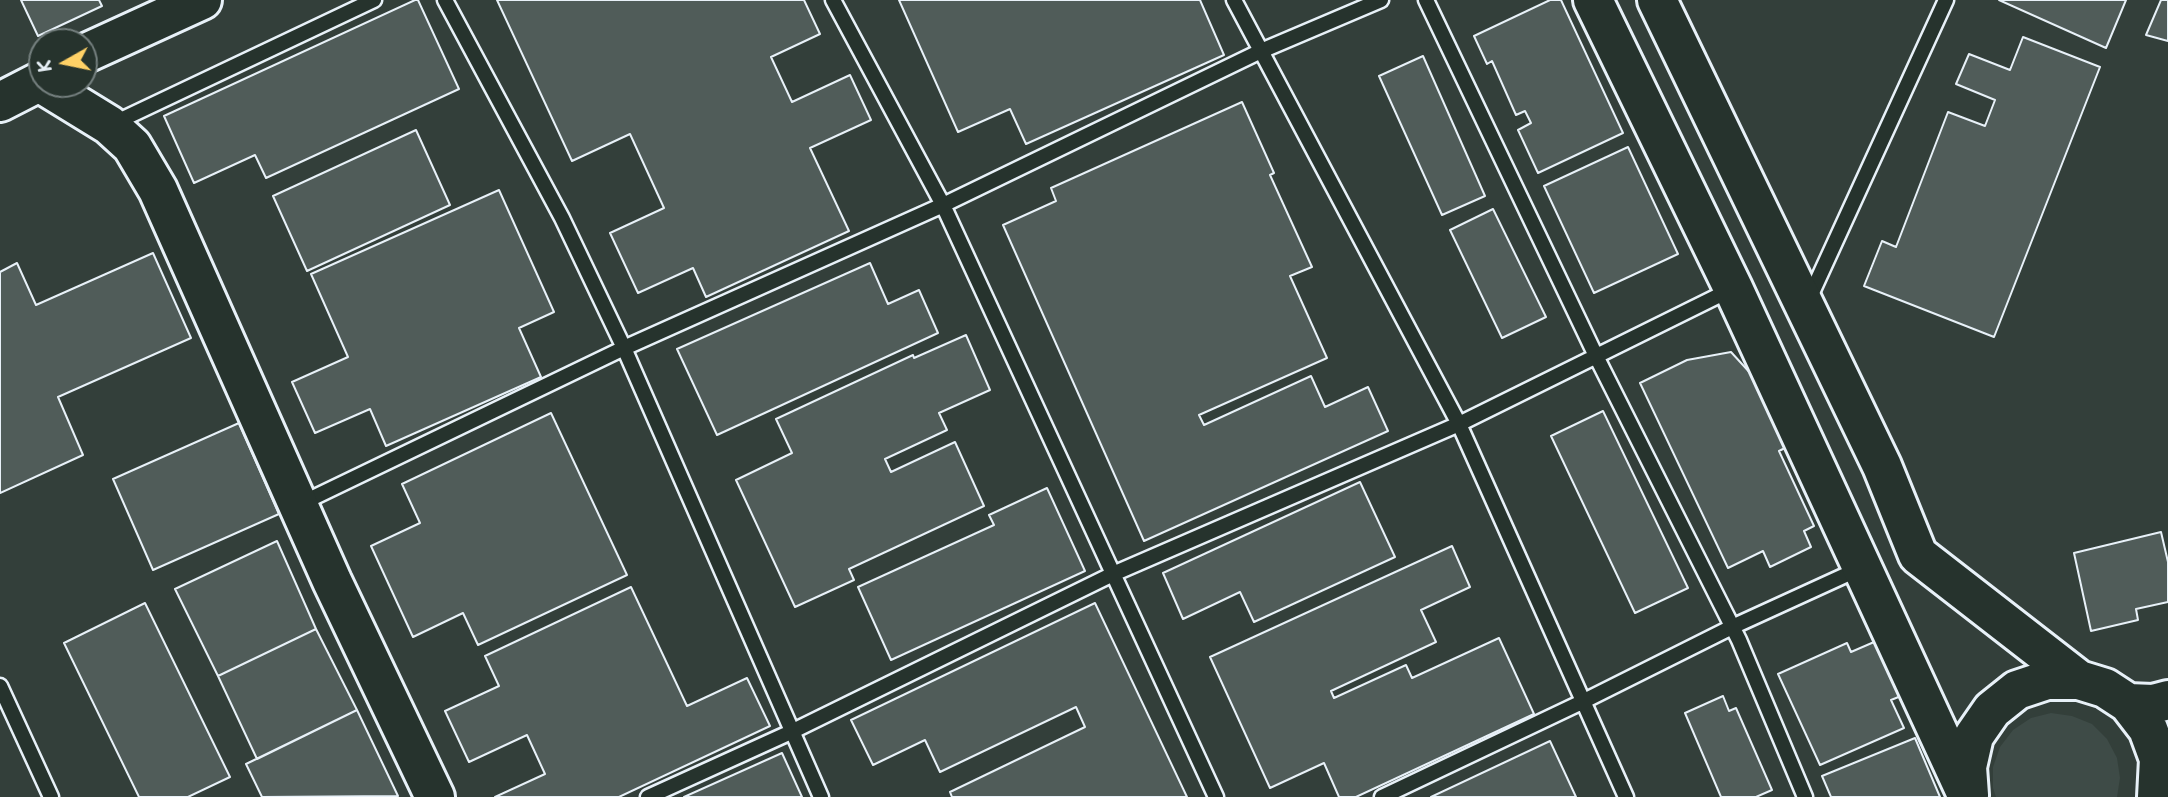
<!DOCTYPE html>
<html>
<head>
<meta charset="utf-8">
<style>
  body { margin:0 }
  #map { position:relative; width:2168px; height:797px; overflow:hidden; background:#26332d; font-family:Mali,sans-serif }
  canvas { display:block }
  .north { position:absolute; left:28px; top:28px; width:70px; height:70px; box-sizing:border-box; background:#26332d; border:2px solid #747f7e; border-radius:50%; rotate:261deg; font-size:19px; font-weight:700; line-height:28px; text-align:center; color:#e8f1f8 }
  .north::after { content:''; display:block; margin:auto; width:24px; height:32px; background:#ffd166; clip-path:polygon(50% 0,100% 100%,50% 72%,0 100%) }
</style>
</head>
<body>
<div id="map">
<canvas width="2168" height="797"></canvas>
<div class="north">K</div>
</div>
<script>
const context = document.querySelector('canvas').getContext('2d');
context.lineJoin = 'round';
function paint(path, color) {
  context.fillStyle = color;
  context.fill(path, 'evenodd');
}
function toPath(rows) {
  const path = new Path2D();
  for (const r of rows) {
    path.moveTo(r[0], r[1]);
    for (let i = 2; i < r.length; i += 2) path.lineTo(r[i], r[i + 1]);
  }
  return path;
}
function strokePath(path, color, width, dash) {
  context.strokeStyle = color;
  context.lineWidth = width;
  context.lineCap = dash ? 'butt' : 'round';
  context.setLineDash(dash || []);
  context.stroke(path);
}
const built = toPath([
  [0,0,2168,0,2168,797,0,797],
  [42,42,84,42,84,84,42,84]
]);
const green = toPath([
  [2051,713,2072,716,2092,724,2107,739,2117,758,2120,778,2117,797,1996,797,1993,788,1993,767,2000,747,2013,730,2031,718]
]);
const building = toPath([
  [21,0,99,0,102,6,38,36,21,0],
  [415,0,418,0,459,89,266,178,255,155,194,183,164,116,415,0],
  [497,0,804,0,820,34,771,57,792,102,850,75,871,120,810,148,849,231,706,297,693,268,638,293,610,233,664,208,630,134,572,161,497,0],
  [899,0,1200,0,1224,55,1026,144,1010,109,958,132,899,0],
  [1550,0,1561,0,1623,133,1538,173,1518,130,1531,123,1525,111,1516,115,1492,61,1487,64,1474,36,1550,0],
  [1999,0,2126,0,2106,48,1999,0],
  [2161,0,2168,0,2168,41,2146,35,2161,0],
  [2023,37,2100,67,1994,337,1864,286,1882,241,1896,247,1948,112,1985,126,1995,100,1956,84,1969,54,2010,70,2023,37],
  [1423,56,1485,196,1442,215,1379,76,1423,56],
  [1242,102,1274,173,1270,175,1312,267,1290,276,1327,358,1199,415,1204,425,1311,376,1325,407,1368,387,1388,431,1144,541,1003,225,1056,201,1051,188,1242,102],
  [416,130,450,205,307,271,273,196,416,130],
  [1628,147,1678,254,1594,293,1544,186,1628,147],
  [499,190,554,312,519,328,541,377,386,446,370,409,315,433,292,382,348,357,311,274,499,190],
  [1493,209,1546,317,1502,338,1450,230,1493,209],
  [153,253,191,338,58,397,83,455,0,493,0,272,17,263,36,305,153,253],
  [870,263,888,304,919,290,938,333,717,435,677,349,870,263],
  [966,335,990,390,939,413,947,430,885,459,891,472,955,442,984,506,849,569,854,580,795,607,736,480,792,453,776,419,913,355,914,358,966,335],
  [1731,352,1763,387,1791,445,1779,451,1814,526,1804,531,1811,547,1770,567,1763,551,1728,568,1640,383,1687,360,1731,352],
  [1603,411,1688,588,1635,613,1551,436,1603,411],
  [551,413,627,575,478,645,463,613,413,637,371,546,420,523,402,484,551,413],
  [239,423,279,514,153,570,113,479,239,423],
  [1360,482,1395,557,1254,622,1240,592,1183,619,1163,573,1360,482],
  [1047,488,1085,571,891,660,858,587,994,525,989,515,1047,488],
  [2161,532,2168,562,2168,602,2136,609,2138,620,2091,631,2074,553,2161,532],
  [277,541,316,629,218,676,175,589,277,541],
  [1452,546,1470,587,1421,610,1436,642,1331,691,1334,698,1406,665,1412,678,1499,638,1534,714,1356,797,1339,797,1324,763,1270,788,1210,657,1452,546],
  [631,587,687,706,747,678,770,726,619,797,495,797,545,774,527,735,469,762,445,711,499,686,485,656,631,587],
  [145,603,230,777,188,797,139,797,64,643,145,603],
  [1095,603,1187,797,952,797,950,792,1085,727,1076,707,940,772,925,740,873,765,851,720,1095,603],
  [316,629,357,710,257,759,218,676,316,629],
  [1881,639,1906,694,1891,700,1904,728,1820,765,1778,674,1847,643,1851,652,1881,639],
  [1723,696,1729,711,1736,708,1772,790,1756,797,1721,797,1685,713,1723,696],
  [357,710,398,796,262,797,246,764,357,710],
  [1915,738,1940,797,1831,797,1822,776,1915,738],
  [1550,741,1576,797,1431,797,1550,741],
  [782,753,802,797,684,797,782,753]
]);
const lane = toPath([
  [445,0,562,218,624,348,821,797],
  [833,0,943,205,1216,797],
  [1234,0,1459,424,1626,797],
  [1426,0,1596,356,1739,640,1805,797],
  [110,125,374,0],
  [1809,299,1946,0],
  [298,505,624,348,943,205,1261,51,1381,0],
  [0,686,51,797],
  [648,797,791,732,1113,574,1459,424,1732,289],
  [1382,797,1582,702,1732,627,1861,568]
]);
const secondary = toPath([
  [1593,0,1733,288,1968,797],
  [1657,0,1882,466,1918,555,2079,680],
  [84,54,202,0],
  [0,102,39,82,109,125,132,146,158,190,332,581,435,797],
  [2128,703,2153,704,2168,700],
  [1969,795,1967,767,1974,736,1992,710,2017,690,2047,680,2079,680,2105,688,2128,703,2148,729,2159,759,2157,797]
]);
paint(built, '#333f3a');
paint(green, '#3e4b47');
paint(building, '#505c59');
strokePath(building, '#e8f1f8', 2);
strokePath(lane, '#e8f1f8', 19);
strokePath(secondary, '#e8f1f8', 44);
strokePath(lane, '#26332d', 14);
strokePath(secondary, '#26332d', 38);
</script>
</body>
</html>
